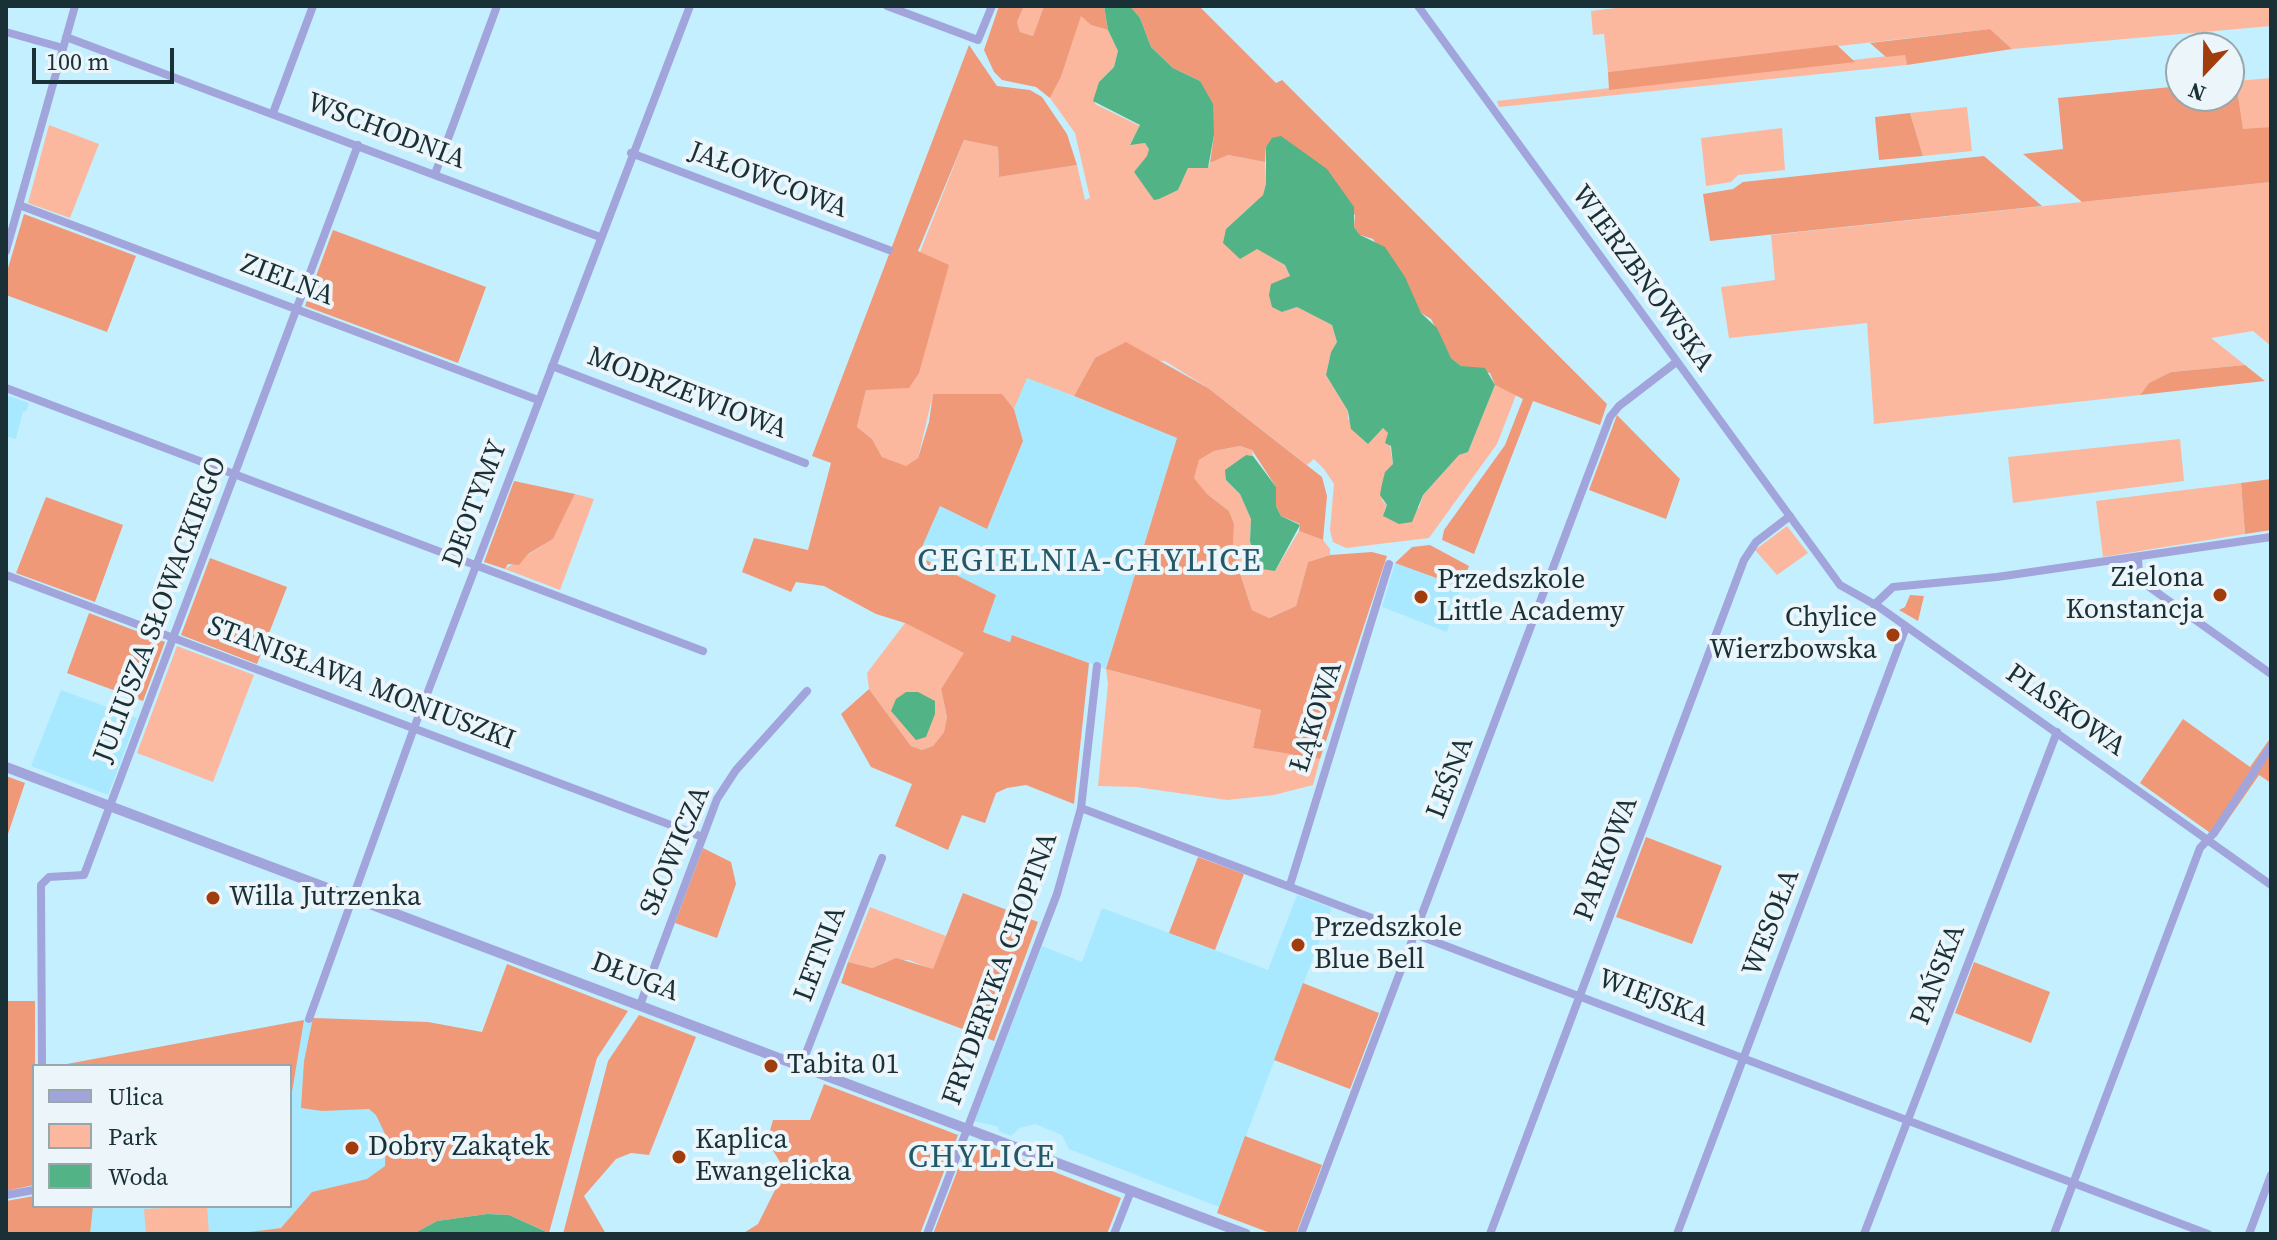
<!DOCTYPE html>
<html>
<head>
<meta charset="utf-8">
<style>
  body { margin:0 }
  #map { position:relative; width:2277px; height:1240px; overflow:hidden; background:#c4effe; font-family:"Source Serif 4",serif }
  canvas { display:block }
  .frame { position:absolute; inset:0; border:8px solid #1a3037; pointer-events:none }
  .legend { position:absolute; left:32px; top:1064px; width:260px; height:144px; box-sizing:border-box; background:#ecf6fa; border:2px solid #98a7ac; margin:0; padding:10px 14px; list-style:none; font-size:24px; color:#1a3037 }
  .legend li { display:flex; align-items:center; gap:16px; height:40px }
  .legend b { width:40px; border:2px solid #98a7ac }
  .north { position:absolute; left:2165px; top:32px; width:80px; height:80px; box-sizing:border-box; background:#ecf6fa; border:2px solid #98a7ac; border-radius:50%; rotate:202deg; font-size:22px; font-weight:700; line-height:32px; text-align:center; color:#1a3037 }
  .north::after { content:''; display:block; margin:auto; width:28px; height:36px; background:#a13c0d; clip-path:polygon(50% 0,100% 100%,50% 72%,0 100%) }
  .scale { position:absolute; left:32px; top:48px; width:142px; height:36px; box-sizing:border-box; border:4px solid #1a3037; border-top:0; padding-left:10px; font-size:24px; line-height:28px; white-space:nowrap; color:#1a3037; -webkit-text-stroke:6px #ecf6fa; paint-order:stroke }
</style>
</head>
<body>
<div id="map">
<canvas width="2277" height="1240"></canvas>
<div class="frame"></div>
<ul class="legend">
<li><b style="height:10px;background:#a1a5db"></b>Ulica</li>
<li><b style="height:22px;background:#fcb89f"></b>Park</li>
<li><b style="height:22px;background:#52b386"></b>Woda</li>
</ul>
<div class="north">N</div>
<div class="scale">100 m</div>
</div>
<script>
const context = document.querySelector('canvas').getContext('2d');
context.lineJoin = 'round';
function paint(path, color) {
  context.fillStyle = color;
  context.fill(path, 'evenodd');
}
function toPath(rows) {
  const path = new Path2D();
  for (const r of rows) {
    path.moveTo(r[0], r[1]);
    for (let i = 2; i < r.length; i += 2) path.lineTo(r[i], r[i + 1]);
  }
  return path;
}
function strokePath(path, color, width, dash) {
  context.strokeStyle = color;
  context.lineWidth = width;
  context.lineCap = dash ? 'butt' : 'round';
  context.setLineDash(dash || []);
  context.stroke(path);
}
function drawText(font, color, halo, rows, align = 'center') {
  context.font = font + ' "Source Serif 4",serif';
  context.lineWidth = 8;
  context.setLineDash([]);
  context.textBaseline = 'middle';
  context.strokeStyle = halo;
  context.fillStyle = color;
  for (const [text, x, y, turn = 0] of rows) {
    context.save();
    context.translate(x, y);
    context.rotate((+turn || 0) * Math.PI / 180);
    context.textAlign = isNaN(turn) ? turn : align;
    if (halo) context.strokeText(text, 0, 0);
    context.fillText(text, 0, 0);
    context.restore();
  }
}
const built = toPath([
  [1026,377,1177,438,1106,669,1013,635,1011,642,983,632,917,557,940,506,987,529,1023,441,1014,409],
  [6,395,29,403,26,412,23,411,16,439,6,436],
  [1395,563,1461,587,1447,632,1382,607],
  [61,690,137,718,108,795,31,766],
  [1297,895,1332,908,1219,1207,1069,1149,1062,1135,1035,1124,1020,1128,1011,1136,998,1131,999,1127,974,1121,1042,946,1082,962,1102,908,1268,970],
  [313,1018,428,1022,482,1032,377,1234,77,1234,72,1206,290,1206,290,1066,57,1066]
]);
const green = toPath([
  [1024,6,1044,6,1033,36,1020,32,1017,22],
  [1632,6,2271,6,2271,26,2012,49,1990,29,1608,72,1604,34,1593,35,1591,11],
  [1081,15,1091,25,1108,30,1118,51,1114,67,1099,82,1095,104,1140,126,1130,144,1145,143,1149,148,1148,156,1134,172,1154,199,1178,190,1188,168,1208,168,1210,163,1228,155,1265,162,1266,184,1263,195,1226,229,1285,265,1290,276,1285,280,1282,312,1297,307,1332,325,1337,342,1331,352,1326,375,1348,411,1348,419,1377,433,1383,428,1388,433,1393,464,1382,500,1387,505,1384,512,1419,508,1423,495,1459,455,1468,452,1495,385,1516,395,1497,444,1429,538,1346,548,1333,542,1330,530,1334,484,1324,469,1314,459,1307,465,1208,388,1165,361,1095,358,1074,396,1027,378,1014,409,1001,394,933,394,918,458,906,467,882,457,872,439,857,427,866,390,964,140,998,147,999,177,1077,165,1085,200,1090,198,1075,133,1050,98,1061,77],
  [1905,54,1907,65,1499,107,1497,101],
  [2271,78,2271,127,2243,130,2236,81],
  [1967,107,1972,151,1923,156,1910,113],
  [49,125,99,144,70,218,28,203],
  [1782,128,1785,170,1738,175,1731,182,1706,186,1701,138],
  [2271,182,2271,346,2253,331,2211,338,2245,365,2171,372,2149,383,2140,395,1874,424,1867,323,1729,338,1721,287,1775,280,1771,235],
  [2180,439,2184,481,2013,503,2008,457],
  [1240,446,1252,450,1253,456,1245,455,1226,480,1240,494,1251,519,1250,541,1255,563,1275,571,1299,531,1323,540,1330,549,1330,555,1308,562,1296,606,1268,618,1252,610,1233,552,1234,524,1229,511,1207,494,1193,478,1199,460,1214,451],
  [2241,483,2245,534,2103,557,2096,501],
  [575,494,594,499,560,590,505,569,553,539],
  [1787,526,1808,553,1777,575,1755,550],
  [905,623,965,653,941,689,947,717,944,732,933,746,922,750,911,746,869,689,867,673],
  [177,646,254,675,213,782,137,753],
  [1106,669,1261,710,1253,748,1320,759,1313,785,1274,795,1227,800,1136,787,1098,786,1108,684],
  [870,907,946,936,933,970,909,960,888,961,872,968,848,962],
  [207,1206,209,1234,146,1234,144,1209]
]);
const forest = toPath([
  [999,6,1024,6,1017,22,1020,32,1033,36,1044,6,1104,6,1108,30,1091,25,1081,16,1061,77,1050,98,1036,87,1002,80,994,72,984,50],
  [1130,6,1199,6,1276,83,1282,80,1607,404,1600,425,1533,401,1474,554,1442,540,1444,530,1505,445,1523,399,1495,385,1490,373,1461,366,1451,358,1431,319,1421,313,1373,239,1360,235,1354,227,1355,215,1266,146,1265,162,1228,155,1210,163,1214,135,1200,81,1173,68,1151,47,1140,18],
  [1990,29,2012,49,1907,65,1905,55,1886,57,1870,43],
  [969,45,997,86,1030,90,1042,97,1067,134,1077,165,999,177,998,147,964,140,918,251,949,265,919,373,909,388,866,390,857,427,872,439,882,457,906,466,918,458,929,422,933,394,1002,394,1014,409,1023,441,987,529,940,506,918,556,996,595,983,632,1010,642,1012,635,1089,663,1074,804,1026,785,1007,788,996,793,985,823,962,815,948,850,895,826,912,784,871,767,841,714,869,689,911,746,922,750,933,746,944,732,947,717,941,689,964,653,905,623,876,614,824,586,796,582,791,592,742,572,754,538,808,550,831,463,812,456],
  [1837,45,1855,62,1609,90,1608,72],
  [2236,81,2243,129,2271,127,2271,182,2082,202,2023,154,2063,149,2058,98,2181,86,2181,96,2229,96,2229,82],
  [1910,113,1923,156,1879,160,1875,117],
  [1984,156,2042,206,1710,241,1703,194,1733,189,1743,182],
  [24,214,136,256,107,332,6,295,6,275],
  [333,230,486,287,458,363,305,306],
  [1126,342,1208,388,1322,477,1327,496,1323,540,1299,531,1300,524,1281,516,1276,506,1276,487,1252,450,1240,446,1214,451,1199,460,1194,478,1207,494,1229,511,1234,524,1233,552,1252,610,1269,618,1296,606,1308,562,1330,555,1372,552,1387,556,1320,759,1253,748,1261,710,1106,669,1177,438,1074,396,1095,358],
  [2245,365,2265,381,2140,395,2149,383,2171,372],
  [1617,415,1680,479,1666,519,1589,490],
  [2271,479,2271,530,2245,534,2241,483],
  [514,481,575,494,553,539,528,554,519,565,508,564,505,569,484,562],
  [46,497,123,525,95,602,16,573],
  [1430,545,1469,566,1461,587,1395,563,1412,547],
  [210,558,287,587,257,664,181,635],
  [1910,595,1924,596,1918,621,1899,610,1905,607],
  [89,613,165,642,143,701,67,673],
  [2183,719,2250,767,2271,737,2271,783,2259,775,2216,837,2140,783],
  [6,776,25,783,6,840],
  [1646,837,1722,866,1692,944,1616,917],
  [703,848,731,862,736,884,717,938,675,923],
  [1198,857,1244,874,1215,950,1169,933],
  [963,893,1038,922,994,1041,841,983,848,962,872,968,896,958,933,969],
  [1974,962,2050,992,2031,1043,1955,1013],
  [507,964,628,1011,597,1058,549,1233,509,1215,487,1214,437,1221,413,1234,234,1234,281,1228,312,1192,367,1179,385,1166,386,1136,376,1115,369,1109,322,1111,301,1108,304,1061,313,1018,428,1022,482,1032],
  [1303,983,1379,1013,1350,1089,1274,1060],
  [6,1001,35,1001,35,1066,34,1185,6,1191],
  [639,1015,696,1037,649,1155,631,1153,616,1159,584,1196,606,1234,563,1234,608,1061],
  [304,1020,290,1104,290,1066,56,1066],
  [824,1084,958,1135,920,1234,742,1234,758,1224,785,1170,767,1141,773,1120,810,1120],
  [1245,1136,1322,1165,1296,1234,1273,1234,1217,1213],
  [978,1142,1121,1198,1107,1234,933,1234,966,1148],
  [34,1196,34,1206,93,1206,90,1234,6,1234,6,1201]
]);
const water = toPath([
  [1104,6,1130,6,1140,18,1151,47,1173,68,1200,81,1213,104,1214,135,1208,168,1188,168,1178,190,1159,199,1154,200,1134,172,1147,156,1149,149,1145,143,1130,145,1140,125,1093,101,1099,82,1114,67,1118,51,1108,30],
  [1281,136,1327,169,1354,207,1354,227,1360,235,1385,247,1405,277,1421,313,1437,328,1451,358,1461,366,1485,368,1495,385,1468,452,1459,455,1423,495,1412,522,1399,524,1383,516,1387,505,1380,495,1382,484,1385,472,1393,464,1391,446,1385,443,1388,433,1383,428,1368,444,1351,429,1348,411,1326,375,1331,352,1337,342,1332,325,1297,307,1282,312,1272,307,1269,295,1271,284,1290,276,1285,265,1257,249,1240,259,1223,243,1226,229,1263,195,1266,184,1266,147,1272,138],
  [1246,455,1253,456,1276,487,1276,506,1281,516,1300,525,1275,571,1262,569,1255,563,1250,541,1251,519,1240,494,1226,480,1225,470],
  [906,692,918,692,935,701,935,714,926,737,916,740,891,711,896,699],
  [487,1214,509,1215,551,1234,413,1234,437,1221]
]);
const minor = toPath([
  [887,6,978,40,992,6],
  [1418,6,1840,585,1879,607,2271,885],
  [6,32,63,48],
  [66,37,600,237],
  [273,113,313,6],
  [631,153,889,250],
  [435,174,497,6],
  [19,205,538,400],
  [6,251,75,6],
  [552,366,805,463],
  [6,388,703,651],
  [2138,557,2139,579],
  [2113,561,2271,674],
  [6,575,700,836],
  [1874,605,1893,587,1997,577,2271,537],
  [1081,808,2208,1234],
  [1290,885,1389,564],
  [640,1005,717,799,736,770,807,691],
  [309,1019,414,728,690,6],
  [42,1066,41,885,49,877,84,875,358,145],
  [801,1066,882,858],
  [6,1195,34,1190],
  [927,1234,1057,894,1081,808,1097,666],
  [1114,1234,1131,1191],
  [1301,1234,1610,417,1619,406,1675,363],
  [1490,1234,1744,560,1756,542,1790,516],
  [1677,1234,1906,627],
  [1864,1234,2057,732],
  [2054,1234,2200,848,2214,833,2271,746],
  [2249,1234,2271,1175]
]);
const tertiary = toPath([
  [6,767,1246,1234]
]);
const markers = [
  [2220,595,8,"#a13c0d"],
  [1421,597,8,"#a13c0d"],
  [1893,635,8,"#a13c0d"],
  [213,898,8,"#a13c0d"],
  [1298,945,8,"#a13c0d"],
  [771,1066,8,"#a13c0d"],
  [352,1148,8,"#a13c0d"],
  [679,1157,8,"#a13c0d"]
];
const streetNames = [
  ["WSCHODNIA",386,132,21],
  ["JAŁOWCOWA",768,181,21],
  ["WIERZBNOWSKA",1642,279,54],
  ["ZIELNA",287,281,21],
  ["MODRZEWIOWA",687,394,21],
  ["DEOTYMY",476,504,-69],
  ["JULIUSZA SŁOWACKIEGO",161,610,-69],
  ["STANISŁAWA MONIUSZKI",361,684,21],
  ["PIASKOWA",2065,711,35],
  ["ŁĄKOWA",1317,717,-72],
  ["LEŚNA",1451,778,-69],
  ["SŁOWICZA",676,851,-67],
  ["PARKOWA",1607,859,-69],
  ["WESOŁA",1772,923,-69],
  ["LETNIA",821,954,-69],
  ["FRYDERYKA CHOPINA",1001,969,-70],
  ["PAŃSKA",1939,975,-69],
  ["DŁUGA",635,978,21],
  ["WIEJSKA",1653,999,21]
];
const poiNames = [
  ["Zielona",2204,579,"right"],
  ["Konstancja",2204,611,"right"],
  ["Przedszkole",1437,581],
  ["Little Academy",1437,613],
  ["Chylice",1877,619,"right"],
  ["Wierzbowska",1877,651,"right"],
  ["Willa Jutrzenka",229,898],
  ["Przedszkole",1314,929],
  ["Blue Bell",1314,961],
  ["Tabita 01",787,1066],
  ["Kaplica",695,1141],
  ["Ewangelicka",695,1173],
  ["Dobry Zakątek",368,1148]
];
const quarterNames = [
  ["CEGIELNIA-CHYLICE",1090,563],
  ["CHYLICE",982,1159]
];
paint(built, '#a9e9ff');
paint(green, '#fcb89f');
paint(forest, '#f09979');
paint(water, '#52b386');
strokePath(minor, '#a1a5db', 8);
strokePath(tertiary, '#a1a5db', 10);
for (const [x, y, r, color] of markers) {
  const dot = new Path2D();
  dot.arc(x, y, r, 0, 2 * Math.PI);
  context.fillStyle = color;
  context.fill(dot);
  strokePath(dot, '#ecf6fa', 3);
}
drawText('28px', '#1a3037', '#ecf6fa', streetNames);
drawText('28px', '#1a3037', '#ecf6fa', poiNames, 'left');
context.letterSpacing = '2px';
drawText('32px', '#245868', '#ecf6fa', quarterNames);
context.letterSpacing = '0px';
</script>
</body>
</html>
